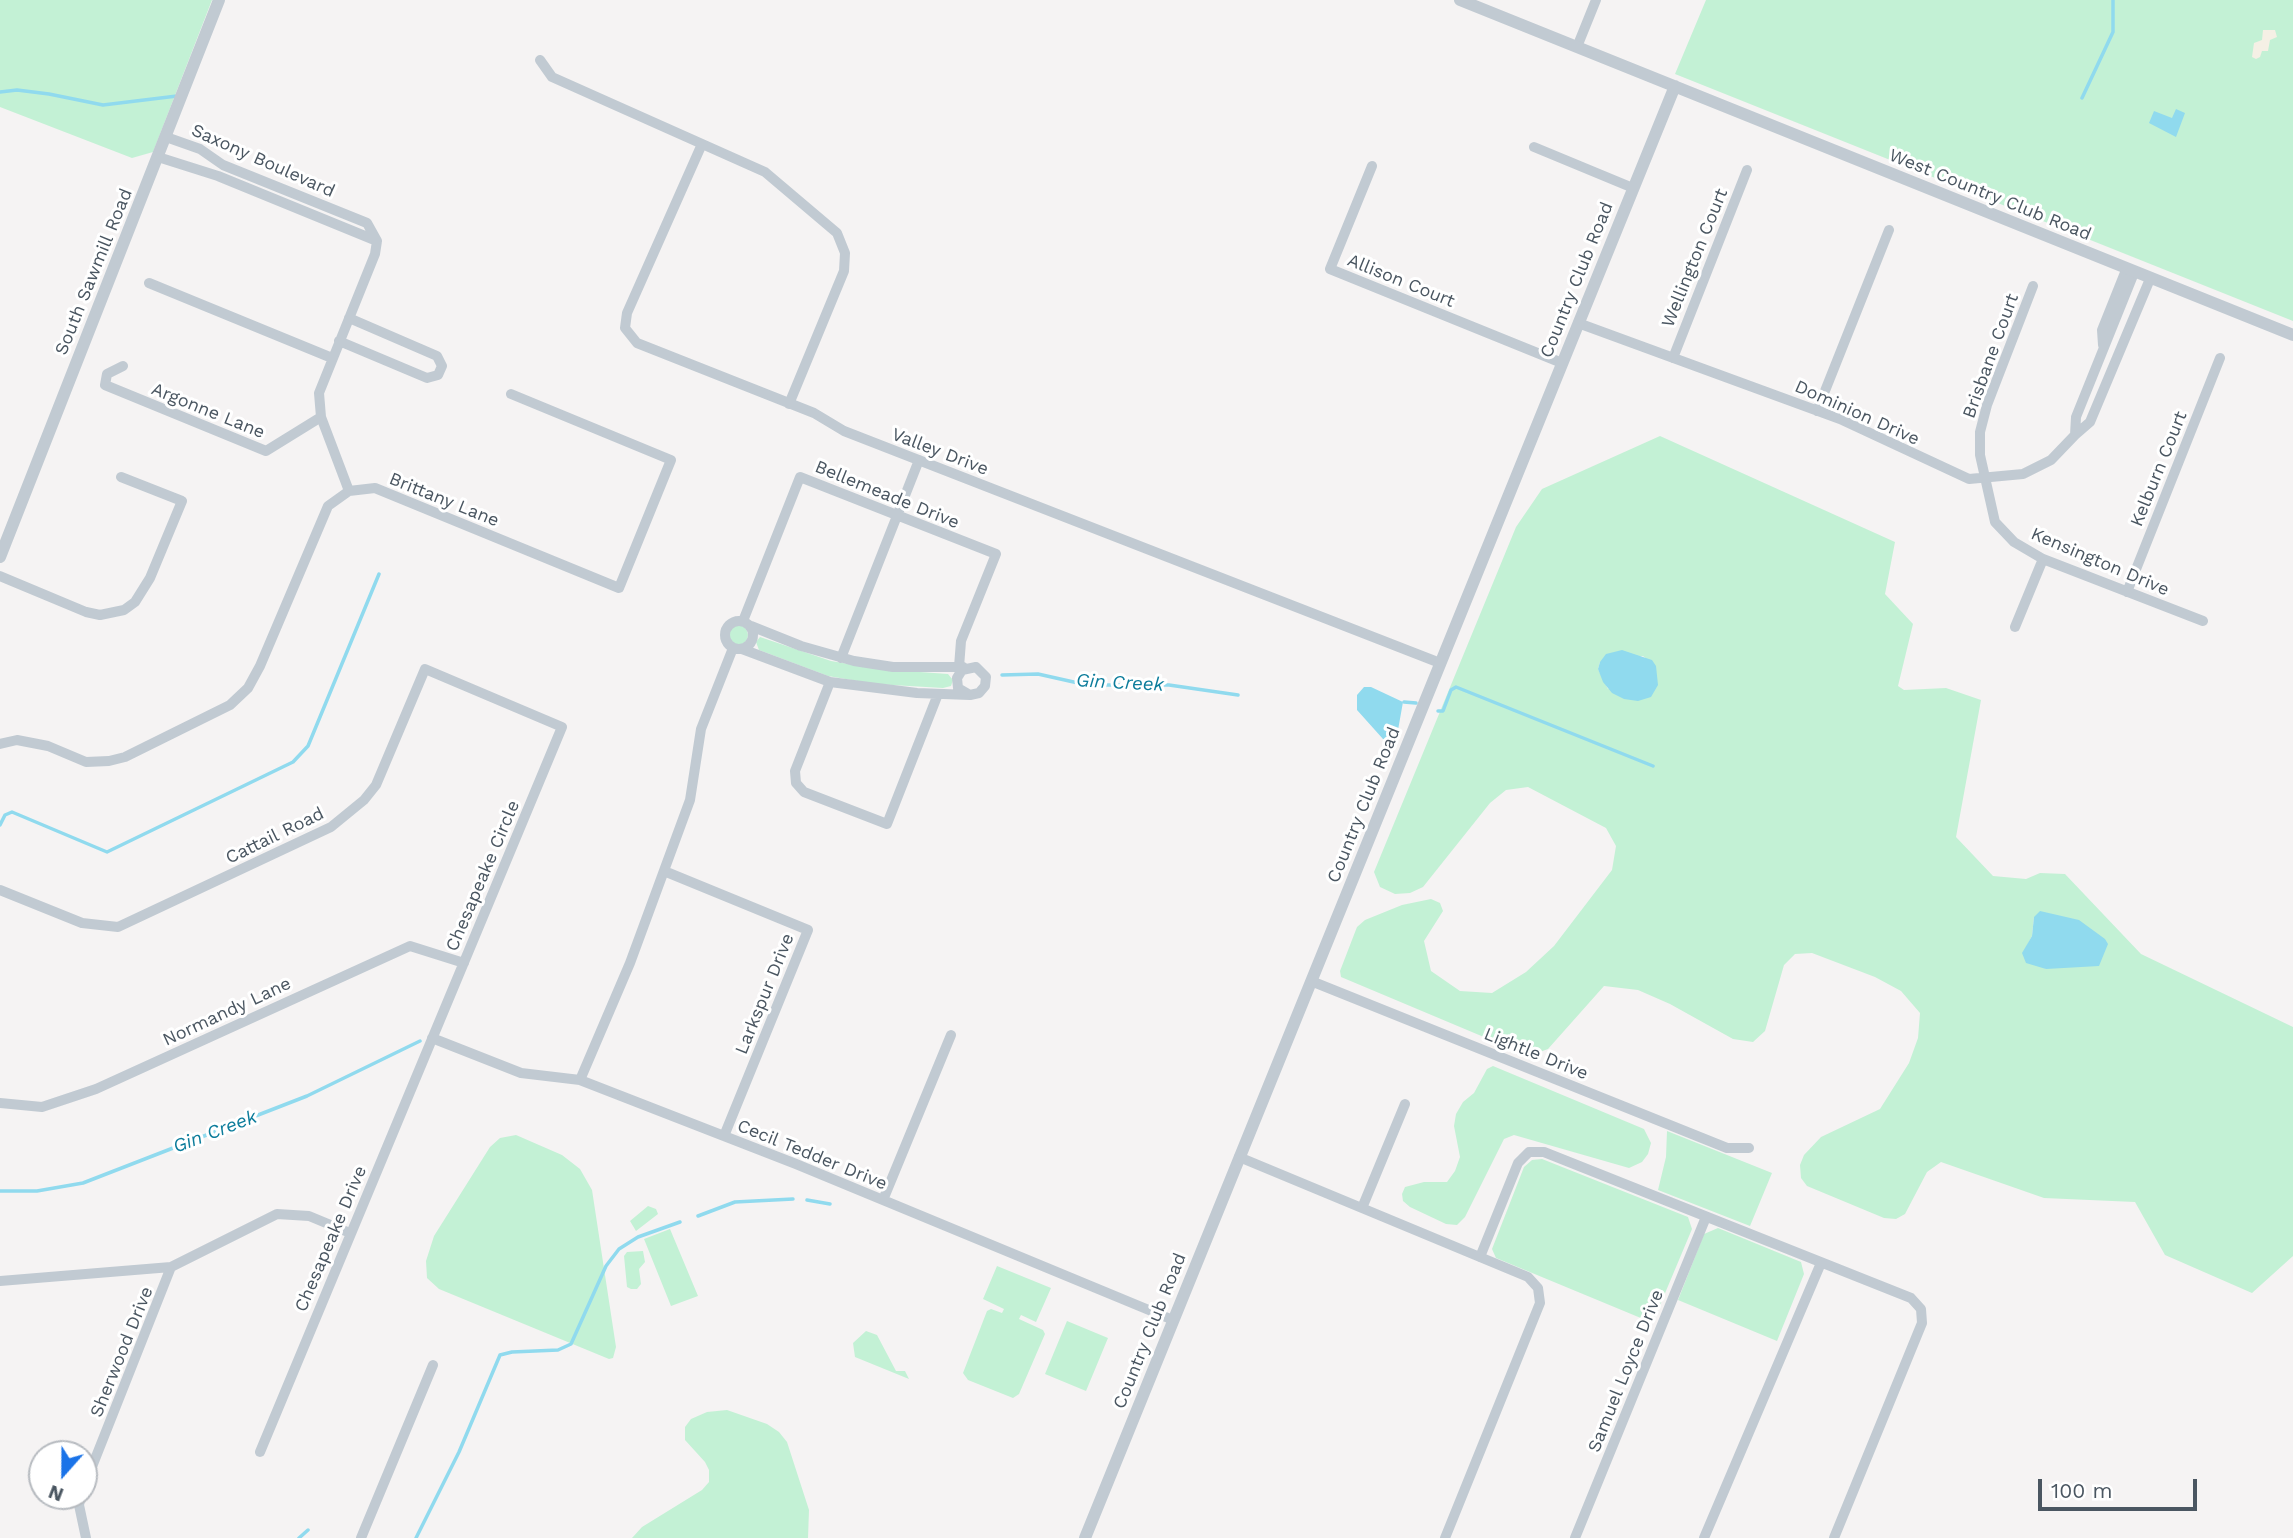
<!DOCTYPE html>
<html>
<head>
<meta charset="utf-8">
<style>
  body { margin:0 }
  #map { position:relative; width:2293px; height:1538px; overflow:hidden; background:#f5f3f3; font-family:"Work Sans",sans-serif }
  canvas { display:block }
  .north { position:absolute; left:28px; top:1440px; width:70px; height:70px; box-sizing:border-box; background:#fff; border:2px solid #b7bbc0; border-radius:50%; rotate:201deg; font-size:19px; font-weight:700; line-height:28px; text-align:center; color:#4a5661 }
  .north::after { content:''; display:block; margin:auto; width:24px; height:32px; background:#1a73e8; clip-path:polygon(50% 0,100% 100%,50% 72%,0 100%) }
  .scale { position:absolute; left:2038px; top:1479px; width:159px; height:32px; box-sizing:border-box; border:4px solid #4a5661; border-top:0; padding-left:9px; font-size:21px; line-height:24px; white-space:nowrap; color:#4a5661; -webkit-text-stroke:5px #fff; paint-order:stroke }
</style>
</head>
<body>
<div id="map">
<canvas width="2293" height="1538"></canvas>
<div class="north">N</div>
<div class="scale">100 m</div>
</div>
<script>
const context = document.querySelector('canvas').getContext('2d');
context.lineJoin = 'round';
function paint(path, color) {
  context.fillStyle = color;
  context.fill(path, 'evenodd');
}
function toPath(rows) {
  const path = new Path2D();
  for (const r of rows) {
    if (r.length === 3) {
      path.moveTo(r[0] + r[2], r[1]);
      path.arc(r[0], r[1], r[2], 0, 2 * Math.PI);
      continue;
    }
    path.moveTo(r[0], r[1]);
    for (let i = 2; i < r.length; i += 2) path.lineTo(r[i], r[i + 1]);
  }
  return path;
}
function strokePath(path, color, width, dash) {
  context.strokeStyle = color;
  context.lineWidth = width;
  context.lineCap = dash ? 'butt' : 'round';
  context.setLineDash(dash || []);
  context.stroke(path);
}
function drawText(font, color, halo, rows, align = 'center') {
  context.font = font + ' "Work Sans",sans-serif';
  context.lineWidth = 6;
  context.setLineDash([]);
  context.textBaseline = 'middle';
  context.strokeStyle = halo;
  context.fillStyle = color;
  for (const [text, x, y, turn = 0] of rows) {
    context.save();
    context.translate(x, y);
    context.rotate((+turn || 0) * Math.PI / 180);
    context.textAlign = isNaN(turn) ? turn : align;
    if (halo) context.strokeText(text, 0, 0);
    context.fillText(text, 0, 0);
    context.restore();
  }
}
const green = toPath([
  [0,0,212,0,153,152,132,158,0,107],
  [1706,0,2293,0,2293,321,1675,74],
  [1660,436,1895,542,1885,594,1913,624,1898,686,1904,690,1946,688,1981,700,1956,837,1993,876,2026,879,2040,873,2065,874,2141,954,2293,1027,2293,1256,2252,1293,2165,1255,2135,1202,2044,1198,1941,1162,1927,1172,1905,1214,1896,1219,1884,1218,1807,1186,1801,1178,1800,1165,1804,1155,1821,1137,1880,1109,1909,1063,1918,1038,1920,1013,1901,991,1875,977,1812,953,1795,954,1784,965,1765,1031,1753,1042,1733,1039,1670,1004,1638,990,1604,986,1548,1049,1529,1056,1341,977,1340,971,1357,927,1365,920,1402,905,1431,899,1440,903,1443,911,1424,941,1431,971,1460,991,1492,993,1526,972,1554,946,1612,870,1616,846,1606,828,1528,787,1506,790,1490,803,1423,887,1410,893,1395,894,1380,887,1374,872,1516,527,1542,489],
  [1643,656,1656,667,1608,689,1598,669,1600,662],
  [2034,917,2046,969,2023,953,2032,936],
  [738,635,10],
  [760,637,831,661,878,669,948,674,953,680,951,686,943,688,875,684,828,676,759,650,756,642],
  [1493,1066,1644,1129,1651,1143,1648,1154,1642,1162,1629,1168,1514,1135,1504,1139,1465,1217,1457,1225,1446,1224,1410,1207,1403,1201,1402,1194,1405,1187,1424,1182,1447,1182,1455,1171,1460,1157,1454,1126,1456,1114,1463,1102,1474,1093,1487,1069],
  [1667,1131,1772,1173,1750,1226,1658,1190,1666,1157],
  [516,1135,562,1155,580,1169,592,1190,616,1347,613,1358,609,1359,439,1289,427,1278,426,1261,434,1236,490,1147,500,1138],
  [1542,1159,1688,1217,1692,1229,1655,1317,1648,1321,1496,1258,1492,1249,1524,1167,1532,1160],
  [648,1206,656,1209,658,1214,636,1231,630,1221],
  [1718,1228,1801,1262,1804,1274,1777,1341,1678,1300,1704,1234],
  [670,1229,698,1296,671,1306,644,1239],
  [643,1251,645,1262,639,1269,641,1284,637,1289,631,1289,627,1287,624,1256,627,1252],
  [997,1266,1051,1288,1036,1322,1021,1315,1019,1319,1043,1330,1045,1334,1019,1394,1013,1398,968,1380,963,1373,987,1311,991,1309,1002,1313,1004,1309,983,1299],
  [1067,1321,1108,1338,1086,1391,1045,1374],
  [866,1331,877,1335,896,1371,905,1371,909,1379,855,1357,853,1343],
  [727,1410,767,1424,779,1432,787,1442,809,1510,808,1538,632,1538,642,1527,702,1490,709,1482,709,1470,705,1462,685,1440,685,1427,691,1419,707,1412]
]);
const sand = toPath([
  [2263,30,2275,30,2277,37,2270,40,2268,51,2262,51,2260,57,2256,59,2252,57,2254,43,2262,40]
]);
const water = toPath([
  [2176,109,2185,113,2176,137,2149,123,2154,111,2172,118],
  [1622,650,1652,660,1656,666,1658,685,1651,697,1638,701,1624,699,1612,693,1603,682,1598,669,1600,662,1606,654],
  [1364,687,1371,687,1403,702,1398,730,1391,741,1383,739,1357,710,1357,695],
  [2040,911,2079,920,2105,939,2108,944,2099,966,2046,969,2026,963,2022,953,2032,936,2034,917]
]);
const stream = toPath([
  [0,92,17,90,49,94,103,105,177,96],
  [2082,98,2113,32,2113,0],
  [1002,675,1038,674,1087,685,1169,685,1238,695],
  [1404,702,1416,703],
  [1438,711,1443,711,1451,690,1456,687,1653,766],
  [0,825,5,815,12,812,107,852,293,762,308,746,379,574],
  [0,1191,37,1191,83,1183,307,1096,420,1041],
  [807,1200,830,1204],
  [698,1216,735,1202,793,1199],
  [299,1538,308,1530],
  [416,1538,459,1452,500,1355,512,1352,558,1350,571,1344,606,1266,619,1249,638,1237,680,1222]
]);
const minor = toPath([
  [1577,47,1596,0],
  [540,60,552,77,765,172,837,233,845,253,844,271,789,404],
  [702,144,627,313,625,328,637,343,814,413,844,431,1440,663],
  [1534,147,1633,188],
  [158,157,218,176,377,241,367,223,223,165,200,149,166,137],
  [1372,166,1330,269,1562,363],
  [2134,273,2076,417,2075,435,2090,422,2150,279],
  [149,283,332,358],
  [2033,286,1987,405,1980,432,1980,455,1995,522,2014,542,2043,559,2203,621],
  [1578,323,1840,419,1969,479,2023,474,2051,460,2075,435],
  [339,341,427,378,438,375,442,366,437,356,349,318],
  [2103,345,2102,330,2126,270],
  [1673,358,1747,170],
  [123,366,107,374,105,385,266,451,321,417],
  [1817,411,1889,230],
  [349,491,321,417,319,393,375,254,377,241],
  [0,576,86,612,100,615,124,610,135,602,150,578,182,501,121,477],
  [2127,592,2220,358],
  [739,635,14],
  [743,621,800,477,996,554,961,641,959,667],
  [751,626,801,646,854,661,893,667,963,667],
  [2015,627,2043,559],
  [742,649,830,682,917,693,970,695,979,693,985,686,986,677,976,667,962,670,957,678,958,688,970,695],
  [841,658,919,460],
  [830,682,795,771,796,783,804,792,887,824,938,694],
  [0,744,17,740,48,746,86,762,109,761,125,757,230,705,248,688,260,666,328,506,349,491,375,488,619,588,671,460,511,394],
  [664,871,808,930,724,1136],
  [0,890,82,923,118,927,331,827,364,800,376,785,425,669,562,727,260,1452],
  [1311,981,1727,1148,1749,1148],
  [432,1038,521,1073,580,1080,796,1164,1173,1320],
  [580,1080,630,963,690,800,701,729,733,648],
  [0,1103,42,1107,96,1089,410,946,464,963],
  [1239,1157,1528,1277,1538,1288,1540,1303,1445,1538],
  [883,1200,951,1035],
  [1362,1208,1405,1104],
  [1480,1257,1518,1163,1529,1152,1544,1152,1911,1298,1921,1309,1922,1323,1834,1538],
  [0,1281,171,1267,277,1214,309,1216,350,1233],
  [84,1487,171,1267],
  [81,1496,79,1505,86,1538],
  [361,1538,433,1365],
  [1575,1538,1706,1217],
  [1704,1538,1821,1263]
]);
const tertiary = toPath([
  [1460,0,2293,335],
  [0,557,219,0],
  [1085,1538,1675,86]
]);
const streetNames = [
  ["Saxony Boulevard",263,161,24],
  ["West Country Club Road",1990,195,22],
  ["Wellington Court",1695,258,-68],
  ["South Sawmill Road",94,272,-68],
  ["Country Club Road",1577,280,-68],
  ["Allison Court",1401,281,22],
  ["Brisbane Court",1991,356,-70],
  ["Argonne Lane",208,411,22],
  ["Dominion Drive",1857,413,24],
  ["Valley Drive",940,452,21],
  ["Kelburn Court",2159,469,-68],
  ["Bellemeade Drive",887,495,22],
  ["Brittany Lane",444,500,22],
  ["Kensington Drive",2100,562,23],
  ["Country Club Road",1364,805,-68],
  ["Cattail Road",275,836,-26],
  ["Chesapeake Circle",483,876,-67],
  ["Larkspur Drive",765,994,-68],
  ["Normandy Lane",227,1012,-25],
  ["Lightle Drive",1536,1054,22],
  ["Cecil Tedder Drive",812,1155,22],
  ["Chesapeake Drive",331,1239,-67],
  ["Country Club Road",1150,1331,-68],
  ["Sherwood Drive",122,1352,-68],
  ["Samuel Loyce Drive",1626,1371,-68]
];
const waterNames = [
  ["Gin Creek",1120,683,3],
  ["Gin Creek",215,1132,-21]
];
paint(green, '#c3f1d5');
paint(sand, '#f5f0e5');
paint(water, '#90daee');
strokePath(stream, '#90daee', 3.5);
strokePath(minor, '#c1cad2', 10);
strokePath(tertiary, '#c1cad2', 12);
drawText('18px', '#4a5661', '#fff', streetNames);
drawText('italic 19px', '#0c7c9b', '#fff', waterNames);
</script>
</body>
</html>
